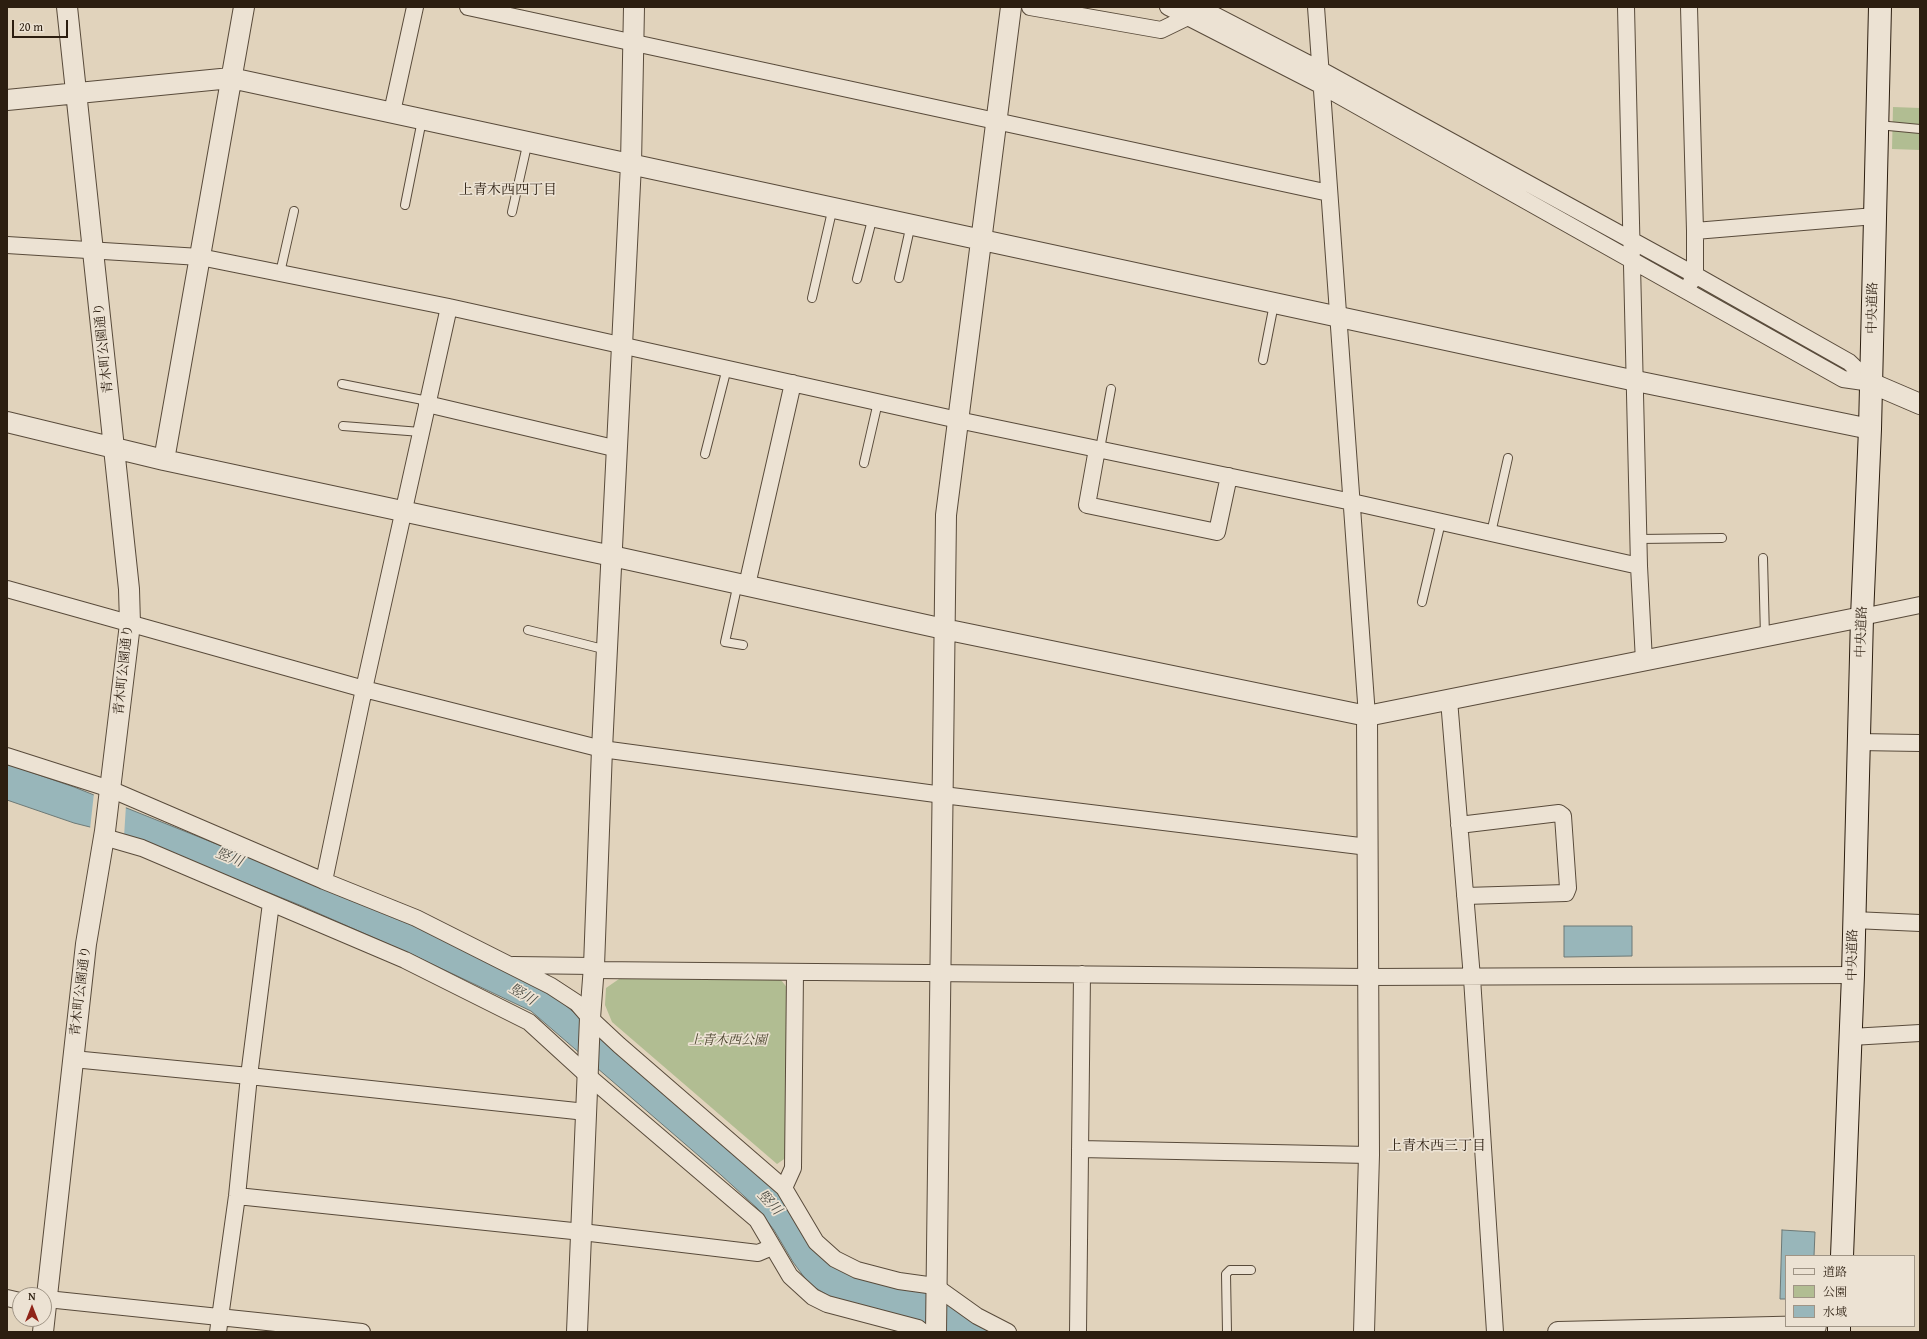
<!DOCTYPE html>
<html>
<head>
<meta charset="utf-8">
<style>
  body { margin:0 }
  #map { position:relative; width:1927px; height:1339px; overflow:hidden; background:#e1d3bc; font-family:"Gentium Book Plus","Noto Serif JP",serif }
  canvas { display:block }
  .frame { position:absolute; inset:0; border:8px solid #2c1e10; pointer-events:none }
  .legend { position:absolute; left:1785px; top:1255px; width:130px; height:72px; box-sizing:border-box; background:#ece2d3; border:1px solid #9f9485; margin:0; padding:5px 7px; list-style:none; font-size:12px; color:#2c1e10 }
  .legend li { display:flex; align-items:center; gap:8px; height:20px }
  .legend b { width:20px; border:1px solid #9f9485 }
  .north { position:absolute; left:12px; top:1287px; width:40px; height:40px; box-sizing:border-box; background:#ece2d3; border:1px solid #9f9485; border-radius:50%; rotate:0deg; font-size:11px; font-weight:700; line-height:16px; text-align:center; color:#2c1e10 }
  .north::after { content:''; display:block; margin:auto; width:14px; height:18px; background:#8f2418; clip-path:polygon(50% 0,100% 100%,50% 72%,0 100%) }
  .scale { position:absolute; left:12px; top:20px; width:56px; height:18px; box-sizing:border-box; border:2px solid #2c1e10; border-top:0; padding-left:5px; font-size:12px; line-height:14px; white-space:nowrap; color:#2c1e10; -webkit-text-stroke:3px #ece2d3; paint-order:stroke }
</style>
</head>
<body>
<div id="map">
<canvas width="1927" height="1339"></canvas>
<div class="frame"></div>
<ul class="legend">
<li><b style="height:5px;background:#ece2d3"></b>道路</li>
<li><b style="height:11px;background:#b1bd92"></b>公園</li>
<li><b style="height:11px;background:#98b6ba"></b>水域</li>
</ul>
<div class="north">N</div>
<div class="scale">20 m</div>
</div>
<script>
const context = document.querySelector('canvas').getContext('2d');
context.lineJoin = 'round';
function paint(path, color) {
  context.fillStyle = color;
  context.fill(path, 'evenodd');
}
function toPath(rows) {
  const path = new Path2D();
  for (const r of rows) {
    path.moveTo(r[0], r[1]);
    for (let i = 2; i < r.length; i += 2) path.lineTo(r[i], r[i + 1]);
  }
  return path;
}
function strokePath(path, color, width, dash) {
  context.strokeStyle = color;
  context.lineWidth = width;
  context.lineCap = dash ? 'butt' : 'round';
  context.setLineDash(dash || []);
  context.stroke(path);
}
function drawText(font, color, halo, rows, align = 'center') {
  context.font = font + ' "Gentium Book Plus","Noto Serif JP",serif';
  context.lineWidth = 3.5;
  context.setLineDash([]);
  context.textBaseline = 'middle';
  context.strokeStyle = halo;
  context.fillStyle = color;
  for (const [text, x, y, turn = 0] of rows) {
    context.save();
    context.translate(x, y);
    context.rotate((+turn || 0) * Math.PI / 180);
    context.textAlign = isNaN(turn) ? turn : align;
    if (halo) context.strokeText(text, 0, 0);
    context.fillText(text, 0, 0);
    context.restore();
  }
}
const green = toPath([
  [1893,107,1920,108,1920,150,1892,149],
  [1703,287,1835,363,1703,292],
  [619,979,781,980,789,990,790,1155,777,1164,612,1022,605,1005,606,988]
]);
const water = toPath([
  [7,764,74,787,409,921,547,989,785,1198,817,1250,924,1289,997,1332,934,1332,837,1300,810,1285,793,1262,774,1230,757,1208,721,1175,531,1011,413,955,302,906,134,838,74,823,7,800,7,764],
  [1564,926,1632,926,1632,956,1564,957,1564,926],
  [1782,1230,1815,1232,1814,1256,1786,1256,1786,1299,1780,1299,1782,1230]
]);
const pier = toPath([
  [94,793,126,805,124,837,90,829]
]);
const service = toPath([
  [1878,125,1920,129],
  [405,205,422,120],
  [512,212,528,141],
  [280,273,294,211],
  [899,278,911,224],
  [857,279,873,216],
  [812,298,833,207],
  [1263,360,1274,304],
  [342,384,428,401],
  [343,426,421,432],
  [1100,449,1111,389],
  [705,454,727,368],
  [864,463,878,402],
  [1491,533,1508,458],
  [1639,539,1722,538],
  [1763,558,1765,637],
  [738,583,725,642,743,645],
  [1422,602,1441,522],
  [528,630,607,650],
  [1227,1332,1226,1274,1230,1270,1251,1270]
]);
const minor = toPath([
  [468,7,1329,193],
  [1030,7,1161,30,1194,14],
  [1168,7,1322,86,1843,379,1871,383],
  [1199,7,1321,70,1695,275,1849,362,1871,383],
  [1316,7,1367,716],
  [1626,7,1639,566,1644,661],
  [1689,7,1695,231,1695,275,1691,282],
  [392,112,415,7],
  [1695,231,1875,216],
  [7,245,200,257,449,307,958,420,1352,502,1639,566],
  [427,404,618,449],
  [1097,449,1087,505,1217,532,1229,476],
  [747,585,793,383],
  [7,589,364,689,602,749,943,795,1368,847],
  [1862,617,1920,605],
  [1449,700,1472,978,1495,1332],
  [1858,742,1920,743],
  [7,756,110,789,324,881,416,918,551,986,577,1003,590,1018,619,1045,784,1188,816,1242,835,1259,857,1270,899,1281,935,1286,977,1316,1008,1332],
  [1459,825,1559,813,1563,816,1568,888,1566,893,1465,896],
  [104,837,142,848,405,960,529,1022,587,1075,757,1220,790,1276,813,1297,827,1304,918,1328,923,1332],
  [324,881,364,689,449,307],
  [1854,920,1920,923],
  [513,965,594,966],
  [594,970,1369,977,1853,975],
  [1851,1037,1920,1033],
  [73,1059,249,1076,586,1112],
  [1080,1149,1369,1155],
  [784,1188,793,1168,795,973],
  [237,1196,582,1232,758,1253,772,1247],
  [7,1298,20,1301],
  [44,1300,47,1299,362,1332],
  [218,1332,237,1196,249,1076,271,903],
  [1078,1332,1082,974]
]);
const tertiary = toPath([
  [7,100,231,78,1636,381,1870,429],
  [1871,383,1920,404],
  [7,422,164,460,612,556,944,629,1367,716,1862,617],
  [164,460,244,7],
  [43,1332,86,944,105,831,130,624,129,589,67,7],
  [577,1332,590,1018,594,966,602,749,631,164,634,7],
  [936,1332,946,515,1011,7],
  [1364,1332,1369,1155,1367,716],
  [1558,1332,1816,1326]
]);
const secondary = toPath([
  [1842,1256,1853,975,1862,617,1870,429,1880,7],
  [1839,1332,1839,1326]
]);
const streetNames = [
  ["中央道路",1873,308,-89],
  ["青木町公園通り",104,348,-96],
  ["中央道路",1862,632,-88],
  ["青木町公園通り",124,670,-84],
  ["中央道路",1853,955,-89],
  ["青木町公園通り",81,991,-83]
];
const parkNames = [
  ["上青木西公園",728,1041]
];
const neighbourhoodNames = [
  ["上青木西四丁目",508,190],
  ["上青木西三丁目",1437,1146]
];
const waterNames = [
  ["竪川",229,858,22],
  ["竪川",522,995,31],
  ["竪川",769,1203,48]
];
paint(green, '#b1bd92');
paint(water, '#98b6ba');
strokePath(water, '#6d7976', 1);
paint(pier, '#e1d3bc');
strokePath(service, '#594b3b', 10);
strokePath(minor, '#594b3b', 18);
strokePath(tertiary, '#594b3b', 22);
strokePath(secondary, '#2c1e10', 24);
strokePath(service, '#ece2d3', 8);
strokePath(minor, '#ece2d3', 16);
strokePath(tertiary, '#ece2d3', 20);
strokePath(secondary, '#ece2d3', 22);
drawText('13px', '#2c1e10', '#ece2d3', streetNames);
drawText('italic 13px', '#4d4630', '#ece2d3', parkNames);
drawText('14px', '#2c1e10', '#ece2d3', neighbourhoodNames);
drawText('italic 14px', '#4c4c43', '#ece2d3', waterNames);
</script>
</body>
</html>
